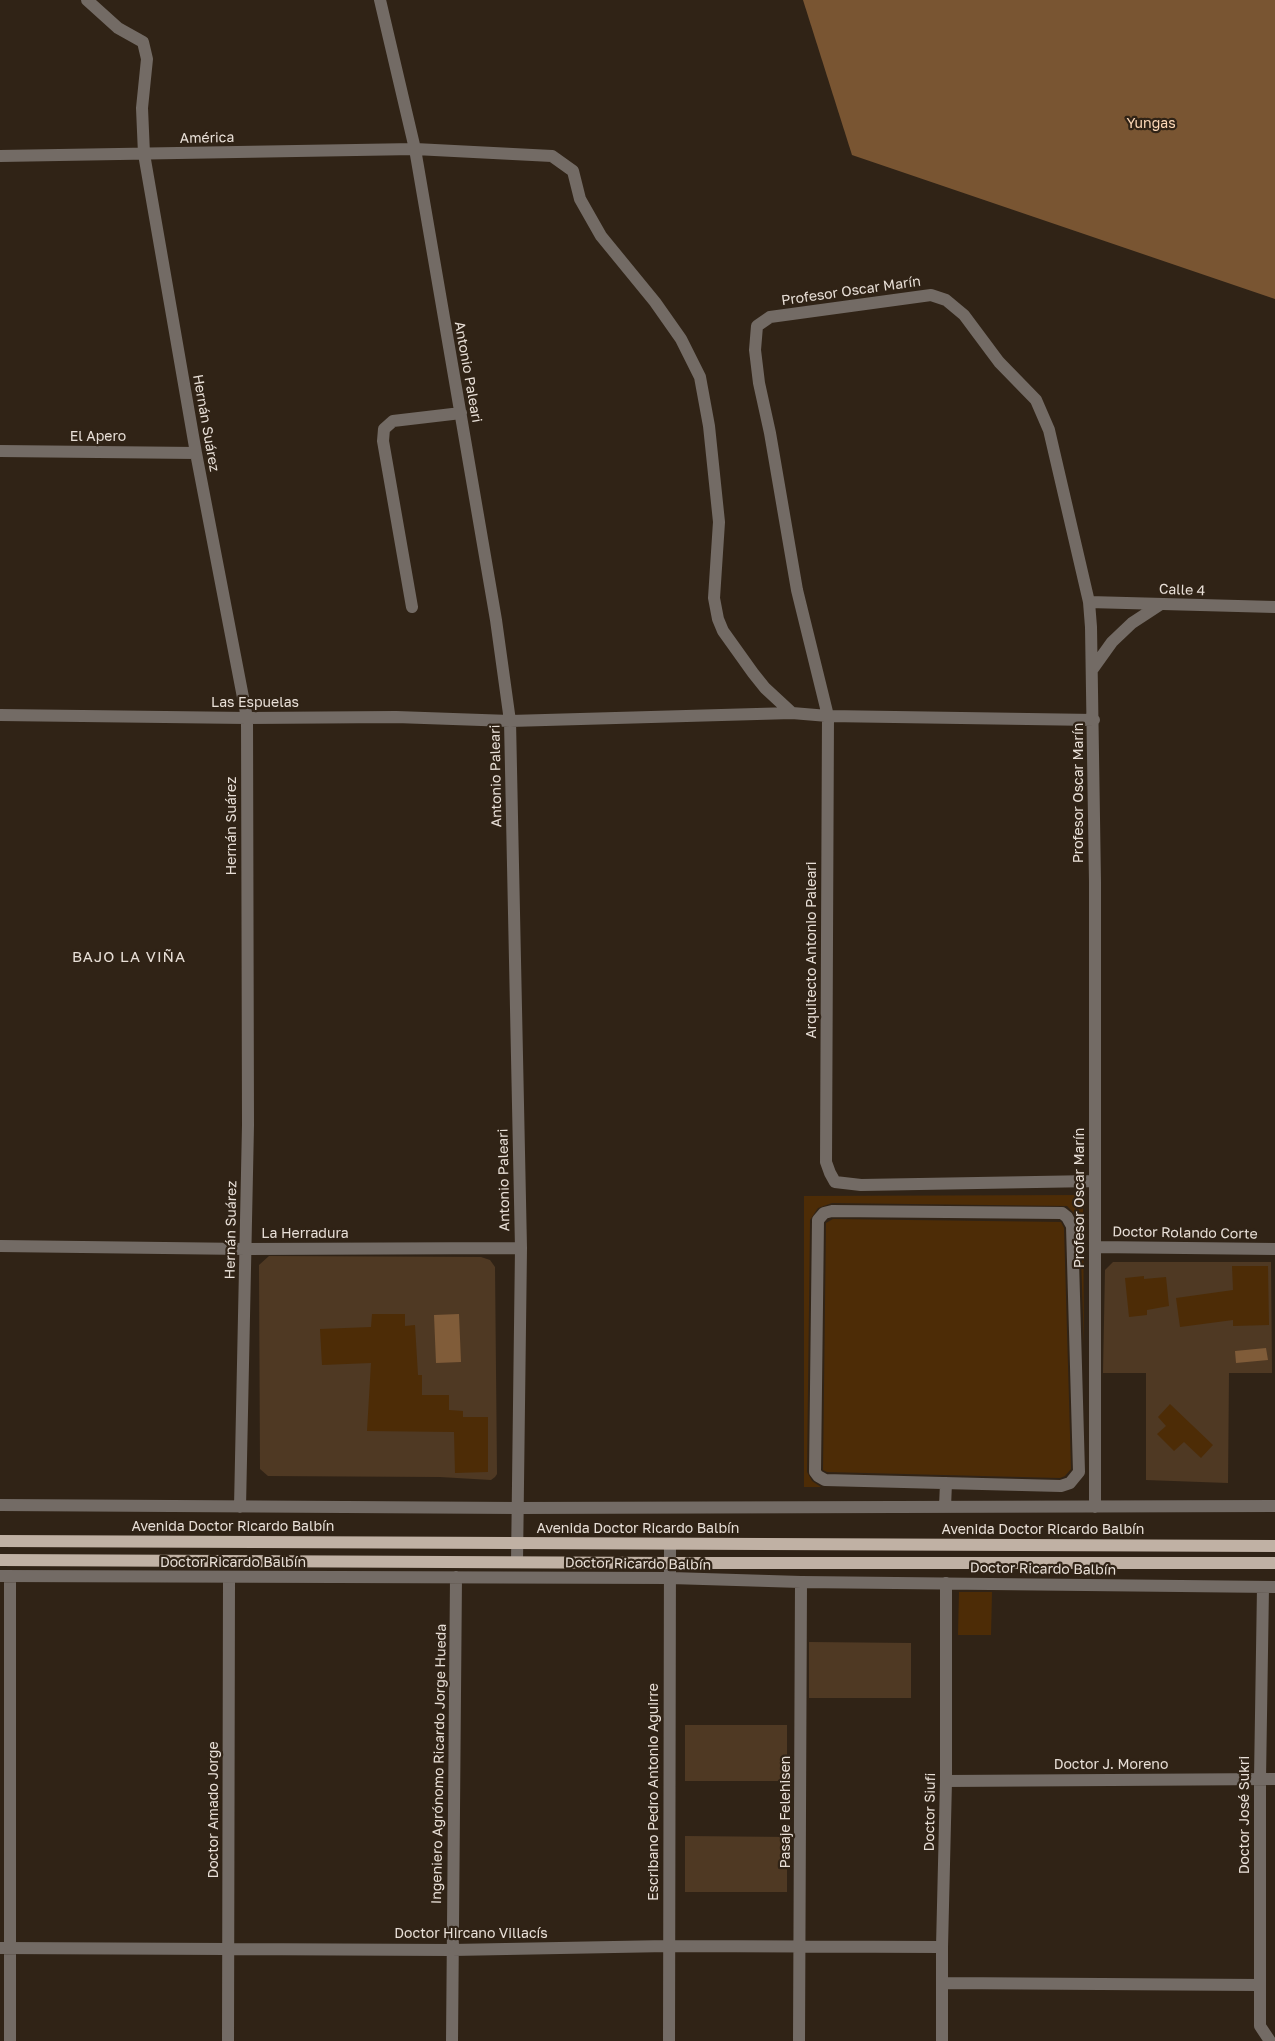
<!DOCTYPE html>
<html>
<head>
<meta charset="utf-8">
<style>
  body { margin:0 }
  canvas { display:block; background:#302316 }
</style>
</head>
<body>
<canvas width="1275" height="2041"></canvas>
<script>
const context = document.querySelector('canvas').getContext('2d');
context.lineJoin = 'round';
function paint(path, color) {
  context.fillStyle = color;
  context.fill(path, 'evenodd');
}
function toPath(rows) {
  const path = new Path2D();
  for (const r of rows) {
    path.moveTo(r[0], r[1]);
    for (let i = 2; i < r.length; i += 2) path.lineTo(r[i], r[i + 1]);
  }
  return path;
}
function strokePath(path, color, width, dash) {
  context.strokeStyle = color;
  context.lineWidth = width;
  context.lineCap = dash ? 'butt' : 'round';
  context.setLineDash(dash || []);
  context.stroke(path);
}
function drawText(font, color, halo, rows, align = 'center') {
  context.font = font + ' "Golos Text",sans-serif';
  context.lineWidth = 4.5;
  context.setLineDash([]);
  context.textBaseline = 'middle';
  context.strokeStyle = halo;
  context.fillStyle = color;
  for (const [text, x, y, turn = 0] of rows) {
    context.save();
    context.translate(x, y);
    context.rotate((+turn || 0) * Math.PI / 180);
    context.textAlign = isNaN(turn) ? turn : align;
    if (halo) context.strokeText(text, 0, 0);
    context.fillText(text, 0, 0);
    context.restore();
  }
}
const green = toPath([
  [269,1256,481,1257,490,1260,495,1267,497,1474,495,1477,491,1480,440,1477,268,1476,260,1469,259,1265],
  [1113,1262,1271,1262,1272,1373,1229,1373,1228,1483,1146,1480,1146,1373,1103,1373,1105,1270],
  [809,1642,911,1643,911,1698,809,1698],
  [685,1725,787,1725,787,1781,685,1781],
  [685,1836,787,1837,787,1892,685,1892]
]);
const forest = toPath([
  [803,0,1275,0,1275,299,852,155]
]);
const water = toPath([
  [459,1314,461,1362,436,1363,434,1315],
  [1266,1348,1268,1360,1236,1363,1235,1351]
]);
const building = toPath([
  [1083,1195,1084,1346,1080,1226,1074,1213,1067,1206,832,1203,818,1208,810,1220,807,1472,812,1481,821,1487,804,1487,804,1196],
  [833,1219,1061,1222,1064,1228,1071,1469,1065,1476,1060,1478,827,1472,823,1470,826,1223],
  [1232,1266,1268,1266,1269,1325,1233,1326,1233,1320,1180,1327,1176,1298,1233,1290],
  [1144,1276,1144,1279,1166,1277,1169,1306,1147,1310,1147,1315,1129,1317,1125,1278],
  [372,1314,405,1314,405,1326,415,1325,418,1375,422,1375,422,1395,449,1395,449,1410,463,1411,463,1417,488,1417,488,1472,455,1473,454,1432,367,1431,371,1363,322,1365,320,1329,371,1327],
  [1170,1404,1213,1445,1201,1458,1184,1442,1174,1451,1157,1434,1166,1426,1158,1417],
  [959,1592,992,1592,991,1635,958,1635]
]);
const minor = toPath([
  [87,0,118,28,143,42,147,59,142,108,144,154,196,453,247,718,248,1125,240,1507],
  [380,0,415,149,496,620,510,721,521,1248,517,1562],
  [0,156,415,149,552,156,573,171,580,199,601,236,655,302,681,339,700,377,709,426,719,522,714,598,718,619,723,631,753,673,765,688,792,713],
  [0,451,196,453],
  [1089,602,1275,607],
  [412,607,383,441,384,429,393,421,461,413],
  [1092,670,1112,642,1132,623,1161,604],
  [0,715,247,718,396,717,510,721,792,713,828,716,1094,720],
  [1094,1181,861,1185,835,1182,830,1173,826,1162,828,716,797,590,770,433,759,383,755,350,757,326,770,317,931,295,946,300,964,315,999,362,1036,400,1049,430,1089,602,1091,627,1095,882,1095,1507],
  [832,1211,1062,1213,1067,1217,1072,1226,1079,1472,1070,1483,1061,1486,825,1480,818,1476,815,1472,818,1220,824,1213,832,1211],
  [0,1246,246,1249,521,1248],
  [1095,1247,1275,1249],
  [0,1505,517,1508,1275,1506],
  [945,1507,946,1483],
  [0,1576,671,1578,801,1582,1275,1587],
  [1263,1587,1260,1779,1260,2026,1270,2041],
  [946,1781,1275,1779],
  [0,1948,452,1950,668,1946,942,1947],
  [943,1983,1259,1985],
  [10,2041,10,1576],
  [228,2041,229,1578],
  [452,2041,456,1577],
  [669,2041,670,1544],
  [799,2041,801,1582],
  [942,2041,942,1947,946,1781,946,1583]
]);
const major = toPath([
  [0,1541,1275,1546],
  [0,1560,670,1563,1275,1563]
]);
const parkNames = [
  ["Yungas",1151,124]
];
const streetNames = [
  ["América",207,138,-1],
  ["Profesor Oscar Marín",851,291,-8],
  ["Antonio Paleari",468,372,80],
  ["Hernán Suárez",206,423,80],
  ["El Apero",98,437],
  ["Calle 4",1182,590,2],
  ["Las Espuelas",255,703],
  ["Antonio Paleari",496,776,-91],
  ["Profesor Oscar Marín",1079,793,-90],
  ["Hernán Suárez",232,826,-90],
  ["Arquitecto Antonio Paleari",812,950,-90],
  ["Antonio Paleari",504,1180,-91],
  ["Profesor Oscar Marín",1080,1198,-90],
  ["Hernán Suárez",231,1230,-89],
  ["Doctor Rolando Corte",1185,1233,1],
  ["La Herradura",305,1234],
  ["Avenida Doctor Ricardo Balbín",233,1527],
  ["Avenida Doctor Ricardo Balbín",638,1529],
  ["Avenida Doctor Ricardo Balbín",1043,1530],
  ["Doctor Ricardo Balbín",233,1563],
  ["Doctor Ricardo Balbín",638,1564,1],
  ["Doctor Ricardo Balbín",1043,1569,1],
  ["Ingeniero Agrónomo Ricardo Jorge Hueda",439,1764,-89],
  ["Doctor J. Moreno",1111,1765],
  ["Escribano Pedro Antonio Aguirre",654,1792,-90],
  ["Doctor Amado Jorge",214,1810,-90],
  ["Pasaje Felehisen",786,1812,-90],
  ["Doctor Siufi",930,1812,-89],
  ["Doctor José Sukri",1245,1815,-90],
  ["Doctor Hircano Villacís",471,1934]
];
const neighbourhoodNames = [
  ["BAJO LA VIÑA",129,957]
];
paint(green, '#4f3923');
paint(forest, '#795532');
paint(water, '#805c39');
paint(building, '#4d2c06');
strokePath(minor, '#736b65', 12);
strokePath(major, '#c0b1a4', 12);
drawText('14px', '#fed9b8', '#302316', parkNames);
drawText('14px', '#e8dfd7', '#302316', streetNames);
context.letterSpacing = '1px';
drawText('15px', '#e8dfd7', '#302316', neighbourhoodNames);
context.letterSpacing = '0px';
</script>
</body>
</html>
